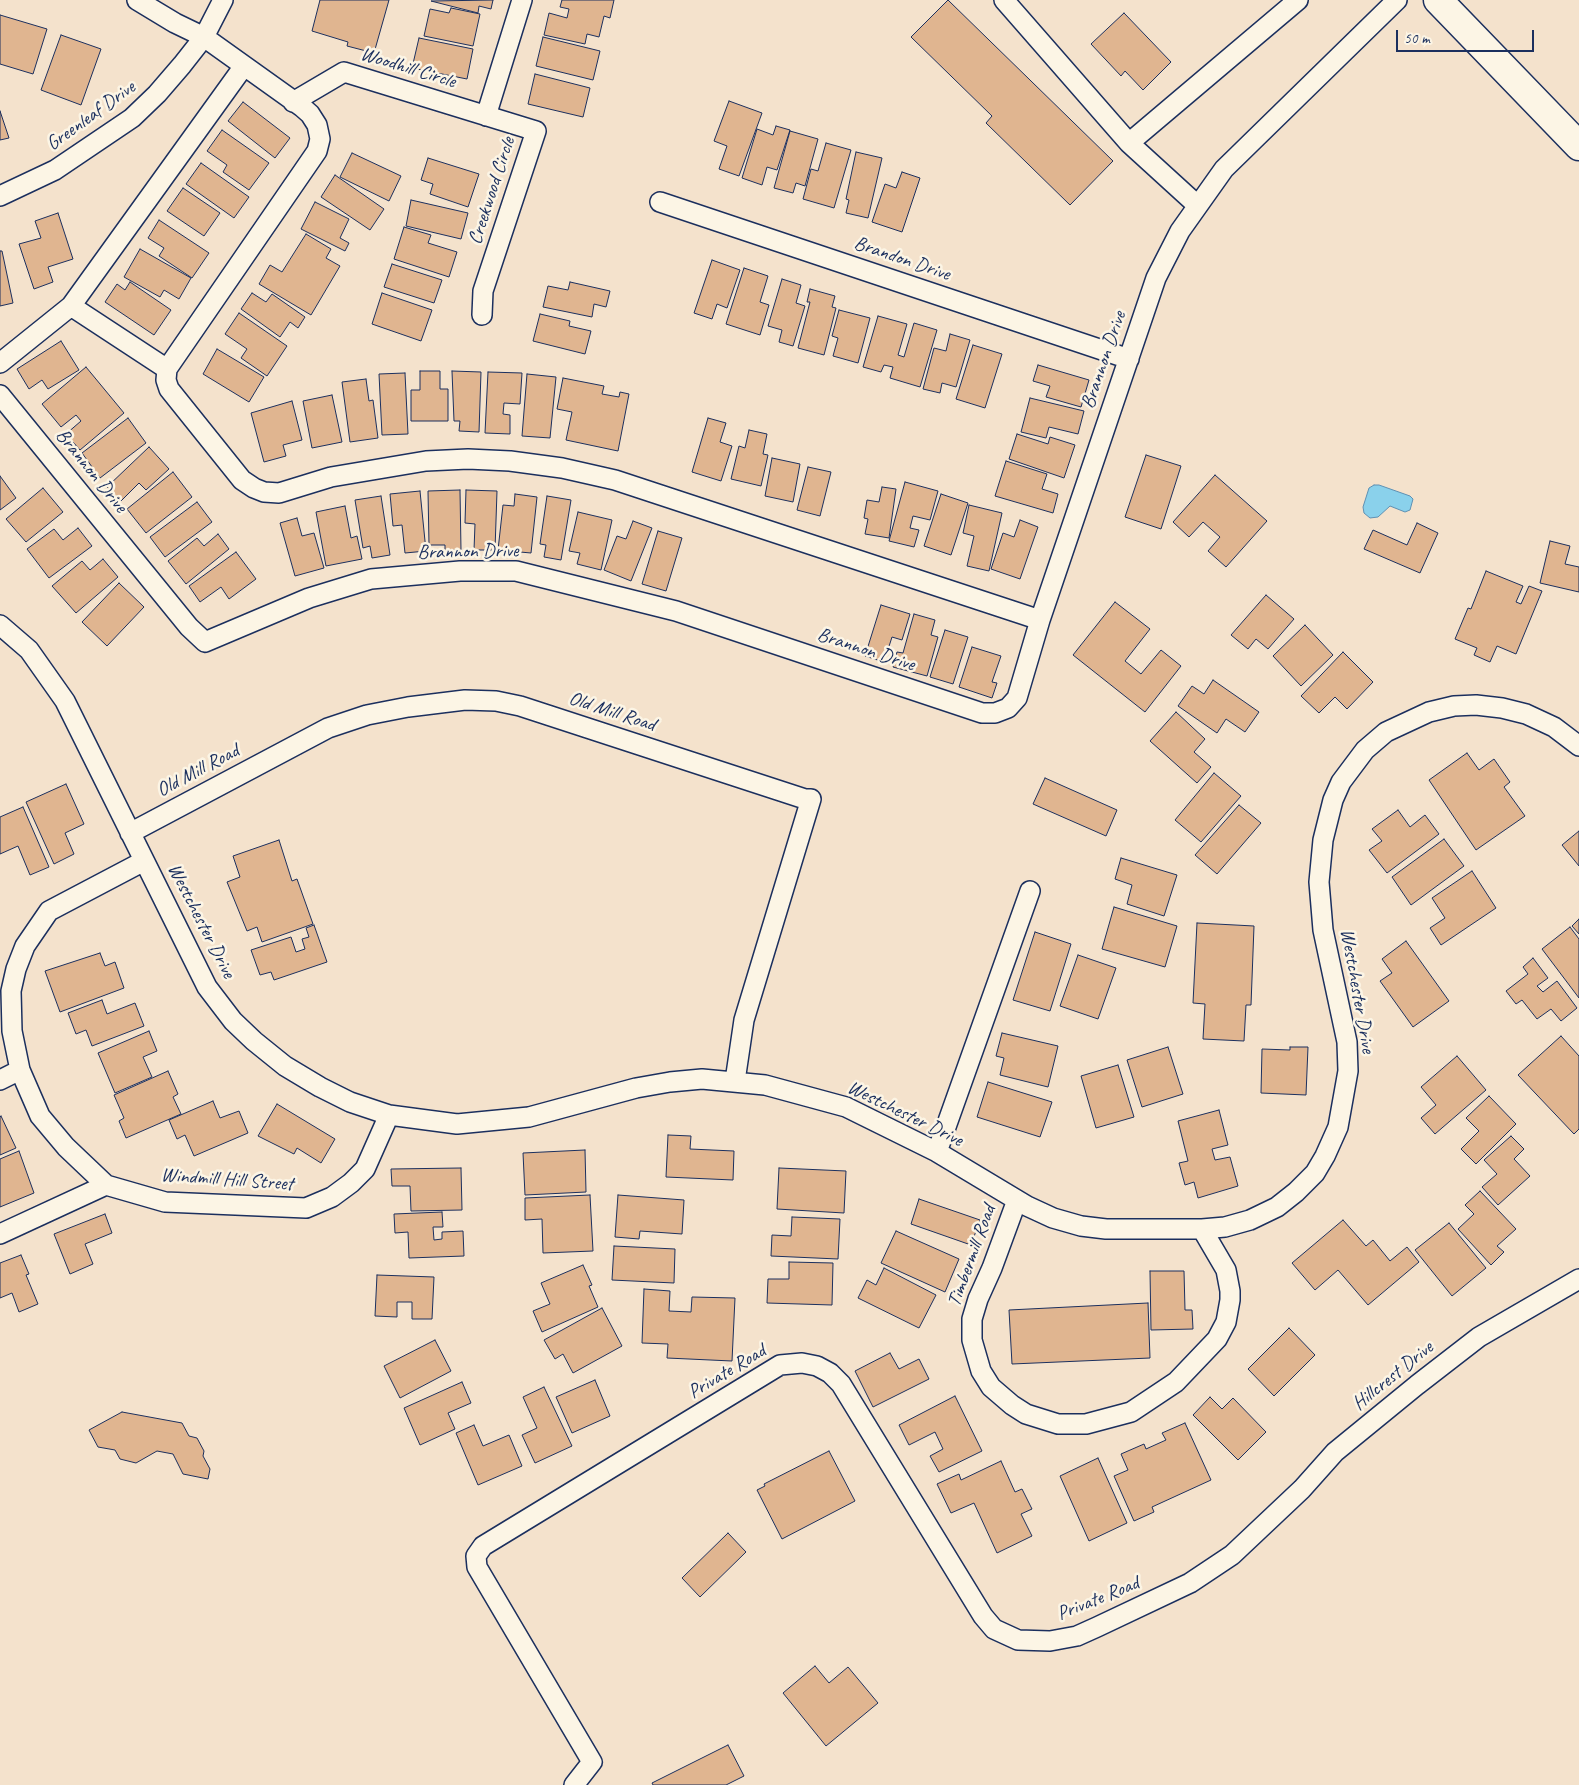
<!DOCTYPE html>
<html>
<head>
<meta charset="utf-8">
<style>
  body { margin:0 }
  #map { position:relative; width:1579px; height:1785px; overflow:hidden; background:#f4e2cc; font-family:Caveat,sans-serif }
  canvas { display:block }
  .scale { position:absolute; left:1396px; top:30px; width:138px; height:22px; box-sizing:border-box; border:2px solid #1b2f5e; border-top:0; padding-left:6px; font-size:15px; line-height:18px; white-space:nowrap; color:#1b2f5e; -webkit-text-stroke:4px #fcf5e5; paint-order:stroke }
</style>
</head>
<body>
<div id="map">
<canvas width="1579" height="1785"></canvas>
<div class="scale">50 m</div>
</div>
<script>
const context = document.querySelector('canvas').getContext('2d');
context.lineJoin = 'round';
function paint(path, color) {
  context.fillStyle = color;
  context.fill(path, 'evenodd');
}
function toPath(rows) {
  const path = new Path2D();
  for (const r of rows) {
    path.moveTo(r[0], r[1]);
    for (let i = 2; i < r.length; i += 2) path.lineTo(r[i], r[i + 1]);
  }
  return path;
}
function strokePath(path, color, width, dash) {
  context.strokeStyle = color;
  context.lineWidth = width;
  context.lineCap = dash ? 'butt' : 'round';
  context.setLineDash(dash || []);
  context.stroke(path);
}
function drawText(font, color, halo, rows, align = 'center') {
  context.font = font + ' Caveat,sans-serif';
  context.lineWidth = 5;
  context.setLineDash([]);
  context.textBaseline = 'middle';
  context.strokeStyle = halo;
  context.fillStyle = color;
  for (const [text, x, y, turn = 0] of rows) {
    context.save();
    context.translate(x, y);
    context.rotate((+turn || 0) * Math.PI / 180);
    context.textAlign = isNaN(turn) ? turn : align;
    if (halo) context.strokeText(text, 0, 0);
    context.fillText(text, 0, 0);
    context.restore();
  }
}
const water = toPath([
  [1374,485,1379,485,1410,496,1413,499,1410,510,1405,512,1390,506,1378,517,1370,518,1364,513,1363,507,1369,488,1374,485]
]);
const building = toPath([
  [320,0,389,0,374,53,347,46,348,42,312,31,320,0],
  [493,0,491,9,479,6,478,13,431,1,493,0],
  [562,0,614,0,610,18,604,16,599,37,587,34,585,44,544,35,549,13,567,18,569,9,560,7,562,0],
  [948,0,1113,161,1070,205,986,123,992,116,911,37,948,0],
  [451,8,480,14,473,46,424,36,430,9,449,13,451,8],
  [1124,13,1171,62,1143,90,1125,71,1121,76,1091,44,1124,13],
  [0,15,47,29,33,74,0,64,0,15],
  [61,35,101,49,81,105,41,90,61,35],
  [543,37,600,51,593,80,536,66,543,37],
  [419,38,473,49,467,79,412,68,419,38],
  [535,74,590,88,583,117,528,104,535,74],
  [729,101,762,113,739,176,719,169,727,146,714,141,729,101],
  [243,102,290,138,275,158,228,121,243,102],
  [0,111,9,138,0,140,0,111],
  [776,126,790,130,777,170,767,167,762,185,742,178,757,129,773,135,776,126],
  [222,130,269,163,249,190,223,172,227,165,207,151,222,130],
  [790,131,818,139,805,186,796,183,793,193,774,188,790,131],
  [826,143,851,150,834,208,803,199,811,169,818,171,826,143],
  [856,152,882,158,868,218,846,213,849,200,846,199,856,152],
  [352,153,401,176,389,201,340,177,352,153],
  [428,158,479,174,468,207,430,194,433,184,421,180,428,158],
  [201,163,249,197,234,218,186,184,201,163],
  [902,172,920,178,902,232,872,222,885,184,896,188,902,172],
  [335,175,384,209,370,230,321,197,335,175],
  [183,188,220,213,204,236,167,211,183,188],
  [411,200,468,213,461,239,406,226,411,200],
  [315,202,349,219,340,238,349,243,345,251,301,229,315,202],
  [58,213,73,259,48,267,53,282,34,289,19,244,41,238,35,221,58,213],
  [159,220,209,253,192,278,159,256,164,248,148,238,159,220],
  [404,227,431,235,428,243,457,252,449,277,394,259,404,227],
  [306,234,331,249,326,258,340,266,311,315,259,284,270,265,282,272,306,234],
  [140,249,191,278,179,299,164,290,160,297,124,277,140,249],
  [0,251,2,251,13,303,0,306,0,251],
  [712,260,740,270,727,308,717,304,712,319,694,313,712,260],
  [392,264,442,280,434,303,384,287,392,264],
  [744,268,768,276,760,302,769,305,760,335,726,324,744,268],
  [782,279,801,285,796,303,805,306,793,346,779,342,782,330,768,326,782,279],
  [130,282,171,310,154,335,105,302,117,284,125,290,130,282],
  [570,282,610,291,606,307,594,304,592,317,543,307,548,286,568,290,570,282],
  [810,289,835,296,832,307,836,308,824,355,798,348,810,302,807,302,810,289],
  [252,293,266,302,272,294,305,317,298,328,290,322,280,337,241,309,252,293],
  [382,293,432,310,421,341,372,324,382,293],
  [839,310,870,318,858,363,833,356,838,338,832,336,839,310],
  [239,313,287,346,267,376,241,358,247,349,225,334,239,313],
  [540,314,570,321,569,326,591,331,585,354,533,341,540,314],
  [878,316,907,324,898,355,904,357,914,323,937,330,920,387,890,378,893,367,884,365,881,372,863,367,878,316],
  [950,334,970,340,956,387,942,383,940,393,923,389,934,348,946,351,950,334],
  [61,341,79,370,48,389,42,380,29,389,17,369,61,341],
  [973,345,1002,354,985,408,956,399,973,345],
  [217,349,264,377,249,402,203,374,217,349],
  [1038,365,1089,380,1081,407,1046,397,1050,386,1033,381,1038,365],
  [86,367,124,413,80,450,66,434,81,421,76,415,61,427,42,404,86,367],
  [420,371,440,371,440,389,448,389,448,421,411,421,411,390,420,390,420,371],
  [452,371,481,372,479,432,459,431,460,421,454,421,452,371],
  [488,372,522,373,520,404,504,403,503,414,510,415,510,434,485,433,488,372],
  [405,373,408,434,382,435,379,374,405,373],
  [527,374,556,377,550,438,522,436,527,374],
  [563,378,604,386,602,394,619,397,620,392,629,394,618,451,566,440,572,412,557,409,563,378],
  [366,379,369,401,373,400,378,438,350,442,342,382,366,379],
  [332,395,342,442,312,448,303,401,332,395],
  [1030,398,1084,411,1078,434,1049,427,1046,438,1021,432,1030,398],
  [292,401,302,440,283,445,286,456,264,462,251,413,292,401],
  [128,418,146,443,100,478,82,453,128,418],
  [708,418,726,423,720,442,732,446,721,481,692,472,708,418],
  [749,430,767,434,763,454,768,455,761,486,731,479,739,446,745,448,749,430],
  [1017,434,1048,444,1050,437,1075,445,1064,478,1009,459,1017,434],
  [149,447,169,469,146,490,139,483,121,501,107,487,149,447],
  [1146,455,1181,466,1161,529,1125,517,1146,455],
  [772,458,800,464,793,502,765,496,772,458],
  [1006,461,1047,474,1042,489,1058,494,1053,513,995,496,1006,461],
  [808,467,831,472,820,516,797,510,808,467],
  [173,472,192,497,146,533,127,509,173,472],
  [1215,475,1267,521,1226,567,1208,551,1220,537,1203,522,1189,537,1173,522,1215,475],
  [0,476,16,498,0,510,0,476],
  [905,482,938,491,930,520,913,516,910,528,919,530,914,547,889,541,905,482],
  [882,487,896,489,889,538,865,534,868,519,864,518,867,500,879,502,882,487],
  [43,488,63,512,26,542,6,519,43,488],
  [460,490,461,550,445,550,445,545,429,545,428,491,460,490],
  [466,490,497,491,495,550,474,550,475,524,465,523,466,490],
  [420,491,426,551,405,553,402,525,393,526,390,494,420,491],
  [515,494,537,497,531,553,498,550,503,505,514,506,515,494],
  [941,494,968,503,951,555,924,546,941,494],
  [381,496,390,555,372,558,370,546,363,548,355,500,381,496],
  [547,496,571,500,561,560,544,557,546,545,540,544,547,496],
  [197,502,212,522,165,557,150,537,197,502],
  [969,505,1002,513,989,571,967,566,974,536,963,533,969,505],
  [345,506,351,538,357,536,362,559,326,566,316,512,345,506],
  [578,512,612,520,601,570,577,564,580,553,569,551,578,512],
  [297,518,302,536,314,533,324,568,295,576,280,523,297,518],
  [1020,520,1038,527,1020,579,991,569,1003,533,1014,537,1020,520],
  [633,521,652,528,631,581,604,570,617,536,626,539,633,521],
  [1417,523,1438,533,1420,573,1364,549,1373,530,1407,545,1417,523],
  [78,528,92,546,49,578,27,549,54,529,63,540,78,528],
  [658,531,682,538,666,591,642,584,658,531],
  [218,534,229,549,186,584,168,561,197,538,204,546,218,534],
  [1550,541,1570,546,1565,564,1579,567,1579,592,1540,583,1550,541],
  [236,552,256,579,229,599,221,587,200,602,189,586,236,552],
  [103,559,118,577,76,613,52,586,82,561,90,570,103,559],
  [1486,571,1523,586,1516,602,1521,604,1529,586,1542,591,1516,654,1497,646,1490,662,1474,655,1477,648,1455,639,1468,608,1471,609,1486,571],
  [119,583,144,607,107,646,82,622,119,583],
  [1266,595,1294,619,1268,649,1256,639,1248,649,1231,635,1266,595],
  [1115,602,1150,629,1125,661,1141,674,1161,650,1181,666,1145,712,1073,655,1115,602],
  [881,605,910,614,902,640,892,637,884,662,865,656,881,605],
  [914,614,935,620,931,635,938,637,927,676,893,667,897,652,903,653,914,614],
  [1305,625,1333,655,1301,686,1273,656,1305,625],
  [945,630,968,637,953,684,930,677,945,630],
  [972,647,1001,656,992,682,997,683,992,698,959,687,972,647],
  [1343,652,1373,682,1347,709,1335,697,1319,713,1301,696,1343,652],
  [1213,680,1259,712,1245,732,1226,719,1217,733,1178,706,1192,686,1204,694,1213,680],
  [1176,712,1205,739,1194,752,1211,767,1197,783,1150,741,1176,712],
  [1467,753,1479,770,1494,759,1510,782,1504,787,1525,816,1476,850,1429,780,1467,753],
  [1214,773,1241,796,1201,842,1175,820,1214,773],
  [1045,778,1117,810,1106,836,1033,804,1045,778],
  [66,784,84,824,65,833,74,854,54,864,26,802,66,784],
  [1239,805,1261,823,1217,874,1195,855,1239,805],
  [23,807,49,867,30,875,18,846,0,854,0,817,23,807],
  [1398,810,1410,827,1425,815,1439,834,1387,873,1369,850,1382,841,1372,829,1398,810],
  [1579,831,1579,866,1562,845,1579,831],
  [1444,839,1464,866,1411,905,1392,877,1444,839],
  [279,840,292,881,297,879,313,924,262,942,257,927,247,931,227,882,240,877,233,856,279,840],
  [1121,858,1177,875,1164,916,1127,904,1132,885,1115,879,1121,858],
  [1472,871,1496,908,1441,945,1430,928,1445,918,1432,898,1472,871],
  [1114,907,1177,926,1165,967,1102,949,1114,907],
  [1579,919,1579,934,1572,926,1579,919],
  [1197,923,1254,926,1251,1005,1246,1005,1244,1041,1203,1039,1205,1004,1193,1003,1197,923],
  [314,925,327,962,274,980,271,972,260,975,251,950,291,937,296,952,305,949,302,939,309,937,306,928,314,925],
  [1570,927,1579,939,1579,998,1542,949,1570,927],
  [1035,932,1071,944,1050,1011,1013,1000,1035,932],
  [1406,941,1449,1001,1413,1027,1380,981,1392,973,1382,959,1406,941],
  [100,953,105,966,115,962,124,988,60,1012,45,971,100,953],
  [1078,955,1116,968,1098,1019,1060,1006,1078,955],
  [1533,958,1548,978,1537,986,1543,992,1557,981,1577,1008,1561,1021,1551,1009,1537,1019,1522,1000,1516,1004,1506,991,1528,974,1523,967,1533,958],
  [102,1000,107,1014,135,1003,144,1026,92,1046,86,1030,76,1034,68,1013,102,1000],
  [149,1031,157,1051,143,1057,152,1077,115,1093,98,1053,149,1031],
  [1002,1033,1058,1046,1048,1087,1000,1075,1004,1058,996,1056,1002,1033],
  [1561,1036,1579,1056,1579,1129,1574,1134,1518,1075,1561,1036],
  [1168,1047,1183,1094,1142,1107,1127,1060,1168,1047],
  [1290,1047,1308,1047,1306,1095,1261,1093,1262,1049,1290,1050,1290,1047],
  [1457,1056,1486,1090,1435,1134,1421,1118,1436,1105,1421,1087,1457,1056],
  [1118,1065,1134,1117,1096,1128,1081,1076,1118,1065],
  [168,1071,178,1094,173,1097,181,1114,126,1138,119,1121,124,1118,114,1095,168,1071],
  [988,1082,1052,1102,1040,1137,977,1117,988,1082],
  [1489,1096,1516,1124,1476,1164,1461,1149,1479,1131,1466,1118,1489,1096],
  [213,1101,220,1118,239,1111,248,1133,194,1156,185,1135,177,1139,169,1120,213,1101],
  [277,1104,335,1139,321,1163,297,1148,294,1154,258,1136,277,1104],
  [1219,1110,1228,1145,1212,1149,1215,1160,1230,1157,1238,1186,1198,1198,1194,1182,1185,1185,1179,1163,1188,1161,1178,1121,1219,1110],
  [1,1116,16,1148,0,1155,0,1117,1,1116],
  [668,1135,691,1136,690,1149,734,1151,733,1180,666,1177,668,1135],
  [1511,1136,1524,1149,1514,1159,1530,1176,1498,1205,1482,1187,1497,1174,1484,1160,1511,1136],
  [585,1150,586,1192,525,1195,523,1153,585,1150],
  [19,1151,34,1193,0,1207,0,1159,19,1151],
  [461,1168,462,1210,411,1211,410,1186,392,1186,391,1169,461,1168],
  [779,1168,846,1171,844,1213,777,1209,779,1168],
  [1480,1191,1516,1229,1497,1246,1504,1252,1491,1265,1458,1229,1474,1214,1465,1205,1480,1191],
  [590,1195,593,1251,543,1253,542,1219,525,1220,525,1198,590,1195],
  [618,1195,684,1200,682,1234,640,1231,639,1239,615,1237,618,1195],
  [919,1199,980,1220,971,1245,911,1224,919,1199],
  [442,1212,443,1227,433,1227,434,1240,442,1239,442,1232,463,1231,464,1256,409,1258,408,1232,395,1233,394,1214,442,1212],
  [105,1214,112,1233,85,1244,93,1264,70,1274,54,1234,105,1214],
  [792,1217,840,1219,838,1259,771,1256,772,1235,791,1236,792,1217],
  [1343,1220,1366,1246,1373,1240,1390,1261,1407,1247,1419,1262,1368,1305,1338,1270,1315,1290,1292,1263,1343,1220],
  [1449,1223,1486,1268,1452,1296,1415,1250,1449,1223],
  [896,1231,959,1259,945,1292,881,1263,896,1231],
  [614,1246,675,1249,674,1283,612,1280,614,1246],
  [21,1255,29,1274,26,1275,38,1304,19,1312,12,1293,0,1298,0,1263,21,1255],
  [789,1262,833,1263,832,1305,767,1303,768,1279,789,1279,789,1262],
  [583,1265,592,1285,589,1286,598,1307,542,1332,533,1311,550,1304,541,1283,583,1265],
  [884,1268,936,1295,919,1328,858,1298,867,1280,876,1285,884,1268],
  [1150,1271,1184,1271,1185,1310,1192,1310,1193,1329,1151,1330,1150,1271],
  [377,1275,434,1277,432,1319,412,1319,412,1302,397,1302,397,1317,375,1316,377,1275],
  [644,1289,670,1291,669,1311,691,1312,692,1297,735,1298,732,1361,667,1358,668,1344,642,1343,644,1289],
  [1148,1303,1150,1358,1012,1364,1009,1310,1148,1303],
  [602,1308,622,1346,573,1373,563,1354,555,1359,544,1340,602,1308],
  [1289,1328,1315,1355,1274,1396,1248,1369,1289,1328],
  [435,1340,451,1371,400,1398,384,1366,435,1340],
  [890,1353,899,1369,919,1359,929,1379,873,1407,855,1371,890,1353],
  [595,1380,610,1416,572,1433,556,1397,595,1380],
  [462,1382,471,1403,448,1413,455,1429,420,1445,404,1408,462,1382],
  [544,1387,572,1446,535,1463,522,1435,537,1428,523,1397,544,1387],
  [955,1396,982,1451,939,1472,930,1456,943,1449,935,1432,909,1445,899,1425,955,1396],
  [1210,1397,1222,1409,1233,1398,1266,1432,1238,1460,1193,1415,1210,1397],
  [122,1412,182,1423,189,1436,197,1438,204,1451,203,1456,210,1469,208,1479,183,1474,173,1454,157,1451,136,1463,120,1459,115,1450,98,1447,89,1430,122,1412],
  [1185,1423,1211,1480,1152,1507,1154,1512,1134,1521,1114,1476,1128,1470,1121,1454,1144,1444,1146,1449,1166,1440,1162,1433,1185,1423],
  [474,1425,483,1446,509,1435,522,1466,478,1485,456,1433,474,1425],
  [829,1451,855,1501,782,1539,757,1490,765,1486,764,1484,829,1451],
  [1098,1458,1127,1523,1089,1541,1060,1476,1098,1458],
  [1001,1461,1015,1492,1022,1489,1032,1509,1021,1514,1032,1536,997,1553,974,1503,951,1513,937,1484,959,1474,961,1480,1001,1461],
  [728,1533,746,1552,700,1597,682,1578,728,1533],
  [815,1666,829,1683,848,1667,878,1703,826,1746,783,1693,815,1666],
  [728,1745,744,1776,726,1785,653,1785,652,1783,728,1745]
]);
const street = toPath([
  [137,0,175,23,204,37,302,107,310,114,317,125,320,139,317,151,167,369],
  [1004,0,1129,143,1298,0],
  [293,102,344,72,536,131,483,291,482,315],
  [486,116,522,0],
  [1129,143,1197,205],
  [0,196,55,170,132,118,157,94,182,65,204,37,223,0],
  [660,202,1129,359],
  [71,306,167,369,166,380,169,389,242,480,254,488,264,492,279,493,331,477,426,461,468,459,510,461,562,468,615,480,1040,620],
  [0,363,71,306,244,66],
  [0,395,189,627,205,642,309,598,371,579,460,571,516,571,676,611,982,713,995,713,1008,708,1017,698,1040,620,1156,278,1180,231,1224,169,1397,0],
  [0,625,29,650,65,701,207,987,233,1021,254,1041,285,1066,320,1087,350,1102,389,1115,457,1124,529,1117,636,1088,670,1082,702,1079,765,1085,846,1107,937,1152,1027,1206,1053,1218,1081,1226,1106,1229,1202,1229,1225,1227,1250,1220,1277,1207,1296,1192,1315,1173,1325,1156,1338,1127,1348,1071,1347,1042,1323,930,1319,882,1323,840,1333,800,1341,782,1365,750,1386,732,1429,712,1454,706,1476,705,1502,708,1526,714,1554,727,1579,746],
  [130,833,328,728,367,715,408,707,465,700,496,701,520,706,805,799,811,799,744,1020,735,1081],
  [0,1080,20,1070],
  [937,1152,1030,891],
  [106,1185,66,1147,40,1116,20,1070,12,1031,11,991,16,969,25,946,49,911,144,861],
  [1017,1200,992,1268,978,1299,972,1319,972,1340,981,1371,991,1387,1012,1405,1026,1414,1058,1424,1086,1424,1131,1412,1176,1382,1217,1339,1226,1322,1230,1300,1230,1291,1226,1270,1202,1229],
  [0,1234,106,1185,165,1202,306,1208,332,1197,351,1183,365,1169,389,1115],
  [574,1785,592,1762,477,1567,476,1556,483,1546,780,1365,802,1363,817,1366,830,1373,841,1384,983,1616,994,1629,1018,1640,1050,1641,1077,1636,1097,1627,1190,1583,1232,1555,1302,1489,1335,1452,1417,1385,1479,1337,1579,1279]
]);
const primary = toPath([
  [1438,0,1579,146]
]);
const streetNames = [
  ["Woodhill Circle",408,68,17],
  ["Greenleaf Drive",91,116,-36],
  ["Creekwood Circle",492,191,-72],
  ["Brandon Drive",902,259,19],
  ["Brannon Drive",1104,360,-71],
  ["Brannon Drive",91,471,51],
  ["Brannon Drive",468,552,-1],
  ["Brannon Drive",866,650,18],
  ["Old Mill Road",612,712,18],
  ["Old Mill Road",198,771,-28],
  ["Westchester Drive",201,921,63],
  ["Westchester Drive",1357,991,80],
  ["Westchester Drive",905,1114,26],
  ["Windmill Hill Street",227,1180,4],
  ["Timbermill Road",972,1256,-70],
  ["Private Road",727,1372,-31],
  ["Hillcrest Drive",1393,1376,-39],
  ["Private Road",1098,1599,-22]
];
paint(water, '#8ad1eb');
strokePath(water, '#5e90b3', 1);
paint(building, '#e0b590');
strokePath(building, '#1b2f5e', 1);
strokePath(street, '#1b2f5e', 22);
strokePath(primary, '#1b2f5e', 31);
strokePath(street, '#fcf5e5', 19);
strokePath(primary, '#fcf5e5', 28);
drawText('20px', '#1b2f5e', '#fcf5e5', streetNames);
</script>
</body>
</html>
